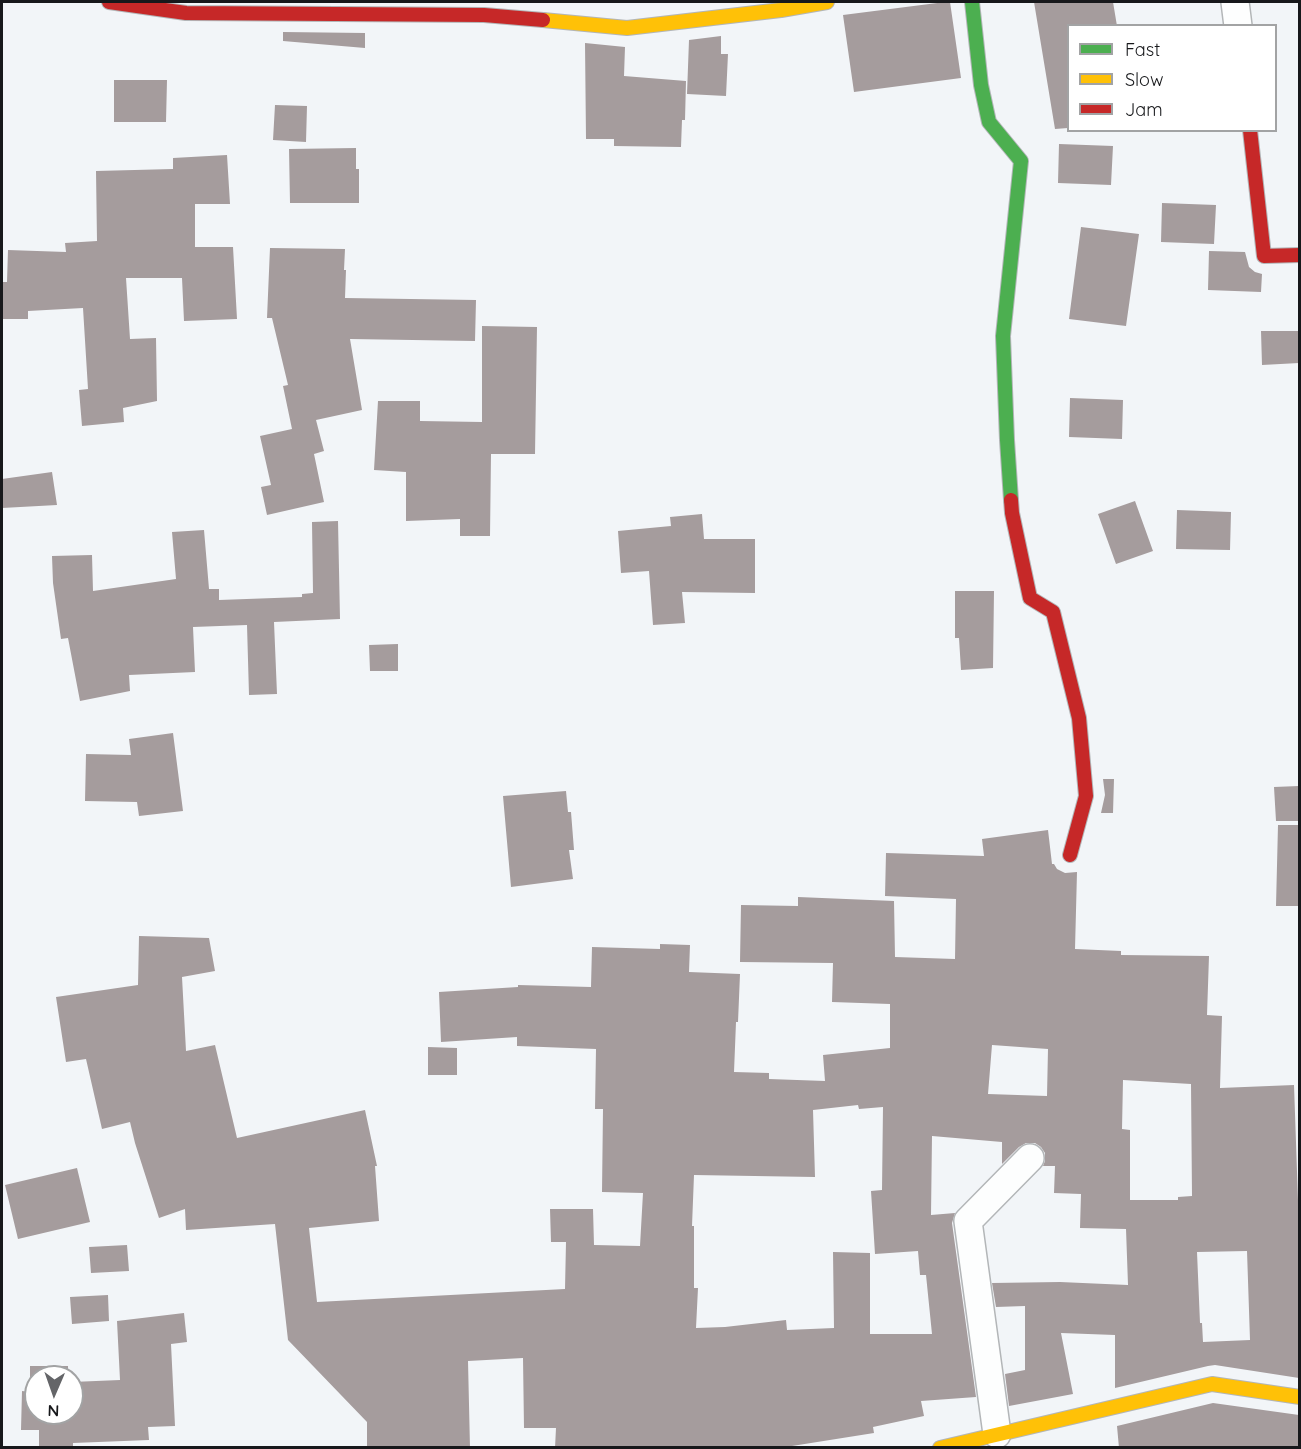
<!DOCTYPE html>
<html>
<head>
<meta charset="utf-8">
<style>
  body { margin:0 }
  #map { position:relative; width:1301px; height:1449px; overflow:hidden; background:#f2f5f8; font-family:Quicksand,sans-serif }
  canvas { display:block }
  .frame { position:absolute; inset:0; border:3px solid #17181b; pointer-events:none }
  .legend { position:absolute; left:1067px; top:24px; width:210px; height:108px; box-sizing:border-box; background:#fff; border:2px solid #a2a3a4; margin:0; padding:8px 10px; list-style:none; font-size:18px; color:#17181b }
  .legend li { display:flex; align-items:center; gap:12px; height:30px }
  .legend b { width:30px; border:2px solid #a2a3a4 }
  .north { position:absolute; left:24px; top:1365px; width:60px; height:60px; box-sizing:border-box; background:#fff; border:2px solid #a2a3a4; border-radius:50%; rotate:182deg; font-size:16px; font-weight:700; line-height:24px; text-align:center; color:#17181b }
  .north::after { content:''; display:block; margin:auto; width:21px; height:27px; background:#646568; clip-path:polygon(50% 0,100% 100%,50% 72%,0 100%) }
</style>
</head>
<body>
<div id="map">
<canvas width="1301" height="1449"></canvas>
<div class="frame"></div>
<ul class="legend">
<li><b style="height:8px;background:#4caf50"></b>Fast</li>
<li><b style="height:8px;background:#ffc107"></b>Slow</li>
<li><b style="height:8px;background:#c62828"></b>Jam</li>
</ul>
<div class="north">N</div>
</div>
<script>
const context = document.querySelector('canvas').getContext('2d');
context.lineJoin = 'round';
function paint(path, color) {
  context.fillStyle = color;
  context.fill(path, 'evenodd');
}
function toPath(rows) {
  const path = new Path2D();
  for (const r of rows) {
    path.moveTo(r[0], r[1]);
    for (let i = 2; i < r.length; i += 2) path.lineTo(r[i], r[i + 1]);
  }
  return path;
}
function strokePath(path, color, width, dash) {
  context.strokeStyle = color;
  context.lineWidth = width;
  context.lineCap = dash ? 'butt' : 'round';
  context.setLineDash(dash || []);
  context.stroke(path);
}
const building = toPath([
  [945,2,950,2,961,78,854,92,843,15],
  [1034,2,1113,2,1117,26,1068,26,1068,128,1055,129],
  [283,32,365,33,365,48,283,41],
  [721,36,721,54,728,54,726,96,687,94,689,40],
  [585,43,625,47,624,76,686,81,685,120,682,120,681,147,614,146,614,139,586,139],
  [114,80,167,80,166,122,114,122],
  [275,105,307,106,306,142,273,140],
  [1059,144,1113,146,1111,185,1058,183],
  [356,148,356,169,359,169,359,203,290,203,289,149],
  [227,155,230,204,195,204,195,247,233,247,237,319,184,321,182,278,126,278,130,339,156,338,157,401,123,408,124,422,82,426,79,390,88,389,83,308,28,311,28,319,2,319,2,282,7,282,8,250,66,252,65,243,97,241,96,171,173,169,173,158],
  [1162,203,1216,205,1214,244,1161,242],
  [1081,227,1139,234,1126,326,1069,319],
  [270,248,345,249,344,270,346,270,345,298,476,300,475,341,350,339,362,410,316,420,324,451,314,454,324,502,267,515,261,487,271,485,260,436,292,429,283,386,288,385,272,318,267,318],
  [1209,251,1245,252,1249,267,1255,272,1262,274,1261,292,1208,290],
  [482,326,537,327,535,454,491,454,490,536,460,536,460,519,406,521,406,472,374,470,378,401,420,401,420,421,482,422],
  [1261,331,1299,331,1299,363,1262,365],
  [1070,398,1123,400,1122,439,1069,437],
  [52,472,57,505,2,508,2,479],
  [1135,501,1153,551,1116,564,1098,514],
  [1177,510,1231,512,1230,550,1176,549],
  [702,514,704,539,755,539,755,593,682,592,685,623,653,625,649,571,621,573,618,531,671,526,670,517],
  [338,521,340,619,274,622,277,694,249,695,247,625,193,627,195,672,129,675,130,691,80,701,68,638,61,639,53,583,52,556,92,555,93,591,176,579,172,532,204,530,209,589,219,589,219,600,302,597,302,594,313,593,312,522],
  [955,591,994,591,993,668,961,670,959,638,955,638],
  [398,644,398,671,370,671,369,645],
  [173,733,183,811,139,816,137,802,85,801,86,754,131,755,129,739],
  [1103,779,1114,779,1113,813,1101,813,1105,795],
  [1299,786,1299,821,1276,821,1274,787],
  [566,791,568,812,571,812,574,850,569,850,573,879,511,887,503,796],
  [1278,825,1299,825,1299,906,1276,906],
  [1048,830,1052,864,1054,864,1057,869,1065,873,1077,872,1075,949,1121,951,1121,955,1209,956,1207,1015,1222,1016,1220,1088,1294,1085,1299,1229,1299,1378,1215,1365,1208,1366,1115,1388,1115,1335,1061,1333,1073,1394,1009,1406,1005,1374,1025,1370,1025,1306,996,1307,992,1283,1060,1282,1128,1285,1126,1229,1080,1228,1081,1194,1054,1193,1055,1166,1043,1166,1045,1161,1045,1153,1041,1147,1035,1143,1026,1143,1019,1147,1002,1164,1002,1142,932,1136,931,1215,955,1213,952,1223,976,1397,921,1401,924,1416,873,1427,874,1433,792,1446,792,1448,555,1448,556,1428,524,1428,523,1358,468,1361,470,1448,367,1448,367,1422,288,1340,275,1224,186,1230,185,1209,159,1218,135,1143,130,1122,102,1129,86,1059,66,1062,56,997,138,985,139,936,209,938,215,971,182,977,186,1051,215,1045,237,1138,365,1110,377,1166,375,1166,379,1221,309,1228,317,1302,565,1289,566,1242,551,1242,550,1209,593,1209,594,1245,640,1246,643,1193,602,1192,603,1109,595,1109,596,1049,517,1046,517,1037,441,1042,439,992,518,987,518,985,591,987,592,947,660,949,660,944,690,945,689,972,740,974,738,1022,736,1022,734,1072,769,1073,769,1079,825,1081,823,1055,890,1048,890,1004,832,1002,833,963,740,962,741,905,798,906,798,897,894,901,895,957,955,959,956,899,885,896,886,853,984,856,982,839],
  [992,1045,1048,1049,1047,1096,988,1094],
  [1123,1080,1191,1084,1192,1196,1178,1197,1178,1200,1130,1200,1130,1130,1122,1129],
  [858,1105,859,1109,883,1107,882,1190,871,1191,875,1254,918,1251,920,1275,926,1275,932,1334,870,1334,870,1253,833,1252,834,1328,787,1330,786,1320,725,1327,696,1328,698,1288,694,1288,694,1226,692,1226,694,1175,815,1177,813,1110],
  [1247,1251,1250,1340,1203,1342,1202,1323,1200,1323,1197,1252],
  [428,1047,457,1048,457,1075,428,1075],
  [77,1168,90,1222,18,1239,5,1185],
  [127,1245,129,1271,91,1273,89,1247],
  [108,1295,109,1321,72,1324,70,1297],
  [184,1313,187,1342,171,1344,175,1426,148,1427,149,1440,73,1443,73,1448,39,1448,39,1430,21,1430,22,1391,30,1392,30,1366,68,1366,68,1377,36,1377,36,1413,72,1413,72,1382,120,1380,117,1321],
  [1213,1403,1299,1415,1299,1448,1119,1448,1117,1426]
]);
const street = toPath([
  [1235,2,1238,26],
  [997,1434,968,1221,1030,1158]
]);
const fast = toPath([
  [972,2,981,85,989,122,1021,161,1003,336,1007,440,1011,500]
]);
const slow = toPath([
  [543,20,627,28,781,10,827,2],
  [940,1448,1212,1384,1300,1397]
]);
const jam = toPath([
  [109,2,186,13,484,15,543,20],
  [1250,130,1264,256,1300,255],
  [1011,500,1012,513,1030,598,1053,612,1079,718,1086,796,1070,855]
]);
paint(building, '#a59c9d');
strokePath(street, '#b3b6b8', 30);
strokePath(fast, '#b3b6b8', 16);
strokePath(slow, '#b3b6b8', 16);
strokePath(jam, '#b3b6b8', 16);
strokePath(street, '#fdfefe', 27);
strokePath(fast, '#4caf50', 14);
strokePath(slow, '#ffc107', 14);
strokePath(jam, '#c62828', 14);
</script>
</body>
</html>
